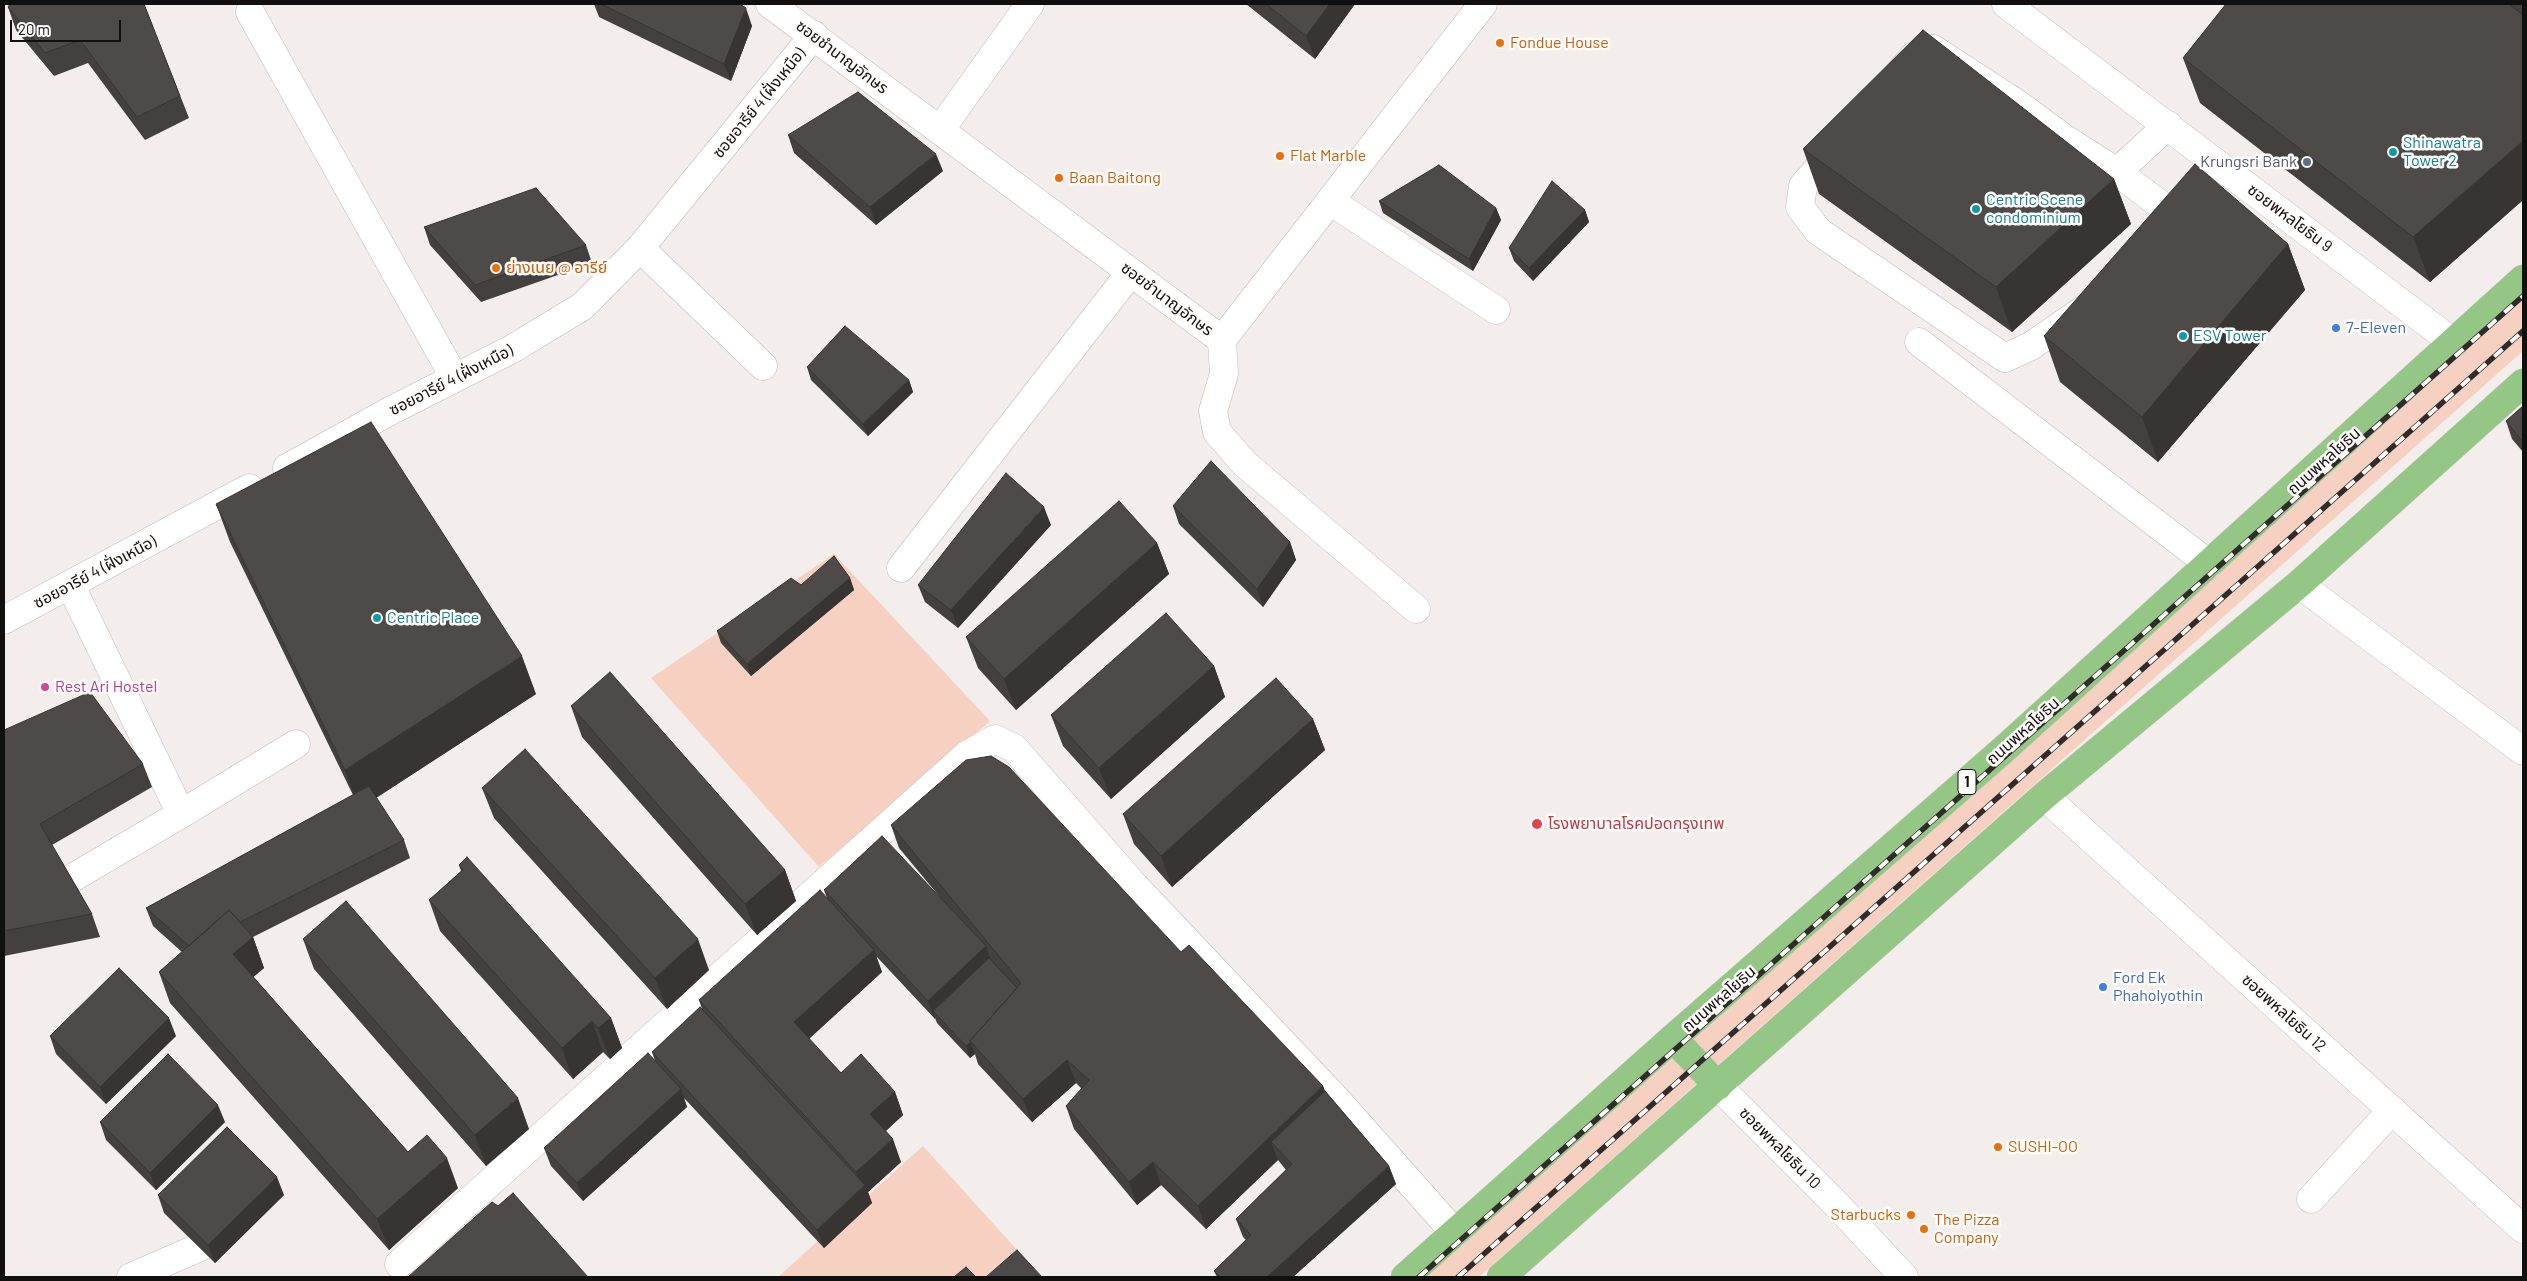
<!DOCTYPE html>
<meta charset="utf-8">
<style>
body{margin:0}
#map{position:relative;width:2527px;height:1281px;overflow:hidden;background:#f3edeb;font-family:Barlow,sans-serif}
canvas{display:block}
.frame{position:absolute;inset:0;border:5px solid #12100f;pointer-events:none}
.scale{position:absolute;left:10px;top:20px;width:111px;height:22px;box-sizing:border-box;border:2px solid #12100f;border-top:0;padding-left:6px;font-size:15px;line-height:18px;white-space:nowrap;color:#12100f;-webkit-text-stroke:4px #fffbfa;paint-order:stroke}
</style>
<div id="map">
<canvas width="2527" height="1281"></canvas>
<div class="frame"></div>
<div class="scale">20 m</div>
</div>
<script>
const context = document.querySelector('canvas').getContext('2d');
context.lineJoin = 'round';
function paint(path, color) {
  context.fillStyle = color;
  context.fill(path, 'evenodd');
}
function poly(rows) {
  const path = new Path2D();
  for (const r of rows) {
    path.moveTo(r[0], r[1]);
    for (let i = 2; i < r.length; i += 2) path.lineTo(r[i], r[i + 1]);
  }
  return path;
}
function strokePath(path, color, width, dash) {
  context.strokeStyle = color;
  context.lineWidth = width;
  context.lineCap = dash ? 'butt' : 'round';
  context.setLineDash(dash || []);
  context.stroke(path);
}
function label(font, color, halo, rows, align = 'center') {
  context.font = font + ' Barlow,"Noto Sans Thai",sans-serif';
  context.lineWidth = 5;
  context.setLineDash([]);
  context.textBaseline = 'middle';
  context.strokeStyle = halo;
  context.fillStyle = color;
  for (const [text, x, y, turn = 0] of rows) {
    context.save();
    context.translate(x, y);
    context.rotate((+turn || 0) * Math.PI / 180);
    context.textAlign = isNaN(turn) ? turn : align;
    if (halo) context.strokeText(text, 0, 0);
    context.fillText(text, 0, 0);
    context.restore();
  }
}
paint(poly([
 [2523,296,2523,351,1479,1277,1424,1277,2081,695],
 [834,554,990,721,819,867,651,678],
 [923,1146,1038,1273,1034,1277,778,1277]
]), '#f6d0c1');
const minor = poly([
 [770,4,1222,340],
 [2006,4,2454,343],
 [250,12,454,377],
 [1933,49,2019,105,2065,139,2117,172,2165,208,2173,232,2151,263,2031,346,2005,358,1818,231,1800,207,1803,186,1914,56,1933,49],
 [940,130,1030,4],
 [2117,172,2168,125],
 [1330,201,1496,310],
 [640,248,763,366],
 [1222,340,1483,4],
 [1222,340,1224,374,1213,411,1217,432,1245,464,1416,609],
 [1919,342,2209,564],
 [287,468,390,411,512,349,583,306,640,248,814,35],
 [901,568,1131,272],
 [2299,584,2523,751],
 [71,586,181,814,74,877],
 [4,620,249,488],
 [2044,796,2523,1229],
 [181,814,296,744],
 [1718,1086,1838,1206,1904,1277],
 [2311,1199,2392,1110],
 [399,1264,967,755,995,739,1014,748,1132,883,1336,1099,1455,1233],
 [131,1277,207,1244]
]);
const major = poly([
 [1673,1038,1718,1086],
 [1405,1277,1673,1038,2002,751,2523,279],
 [1501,1277,2044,796,2299,584,2523,383]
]);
strokePath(minor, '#c0bbb9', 29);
strokePath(major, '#cbcaca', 29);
strokePath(minor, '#fff', 28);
strokePath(major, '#94c685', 28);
const rail = poly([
 [1419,1277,2523,296],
 [1458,1277,2523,331]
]);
strokePath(rail, '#2f2c2b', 5.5);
strokePath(rail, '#fffbfa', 4, [11]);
paint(poly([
 [144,4,189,118,145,140,88,63,54,76,16,30,8,7],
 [594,4,740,4,752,26,731,81,599,17],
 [1246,4,1355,4,1315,59],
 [2226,4,2523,4,2523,200,2430,282,2200,103,2183,58],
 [788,135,943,171,876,225,794,153],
 [1803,149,2114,179,2131,224,2012,332,1819,194],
 [1379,201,1496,208,1501,220,1473,271,1383,213],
 [1585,210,1589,222,1533,281,1514,261,1509,248],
 [424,227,586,245,592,263,481,302,430,245],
 [2288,244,2305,290,2158,462,2060,382,2044,336],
 [807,367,909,380,913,392,868,436,811,380],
 [2523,406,2523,452,2512,439,2506,421],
 [216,504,536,694,376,798,404,840,410,858,253,937,264,968,253,977,408,1152,458,1188,389,1250,170,1003,159,972,182,952,153,926,146,908,353,795,230,542],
 [1173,506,1290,542,1296,560,1263,607,1179,524],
 [1051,525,958,628,925,602,918,585],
 [1157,543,1169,574,1016,710,978,668,966,637],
 [850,578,854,590,751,676,721,643,717,631,801,585],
 [1214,666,1225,697,1111,799,1063,746,1051,715],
 [571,706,785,870,796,901,757,935,582,737],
 [1313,719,1325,750,1172,887,1134,844,1123,814],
 [4,730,143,764,152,787,52,845,92,914,100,937,4,956],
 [482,788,709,970,667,1009,494,818],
 [891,825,1181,952,1323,1086,1325,1091,1389,1166,1396,1184,1293,1277,1217,1277,1214,1271,1246,1240,1243,1237,1236,1219,1286,1170,1278,1160,1206,1229,1161,1185,1137,1205,1074,1129,1066,1106,1082,1089,1076,1083,1032,1122,978,1064,975,1054,970,1058,937,1023,935,1018,935,1019,876,956,882,972,809,1039,841,1073,895,1092,903,1115,886,1131,901,1162,868,1192,872,1203,824,1248,684,1098,687,1107,583,1201,551,1166,544,1148,655,1061,652,1052,702,1009,699,1000,827,898,824,890,939,896,899,848],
 [459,865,611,1018,622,1048,610,1059,603,1052,573,1079,440,931,429,900,461,871],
 [303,939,529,1129,486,1166,314,969],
 [50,1036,176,1036,106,1104,56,1054],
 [100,1122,225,1122,156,1190,106,1140],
 [158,1195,284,1195,215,1263,164,1213]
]), '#43403e');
paint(poly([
 [1330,4,1355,4,1315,59,1306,36],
 [746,8,752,26,731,81,724,64],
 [2523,141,2523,200,2430,282,2413,237],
 [936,154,943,171,876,225,870,207],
 [2114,179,2131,224,2012,332,1996,287],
 [1496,208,1501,220,1473,271,1469,259],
 [1585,210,1589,222,1533,281,1529,268],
 [2288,244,2305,290,2158,462,2142,417],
 [909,380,913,392,868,436,863,424],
 [1044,507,1051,525,958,628,951,610],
 [1290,542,1296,560,1263,607,1257,589],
 [1157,543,1169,574,1016,710,1004,679],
 [850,578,854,590,751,676,747,664],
 [522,656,536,694,359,809,345,770],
 [1214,666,1225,697,1111,799,1099,768],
 [1313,719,1325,750,1172,887,1161,856],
 [785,870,796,901,757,935,745,904],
 [253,937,264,968,244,985,233,954],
 [698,939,709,970,667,1009,655,978],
 [986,946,992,964,933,1011,935,1018,935,1019,928,1001],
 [874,950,882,972,802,1045,794,1022],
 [169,1018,176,1036,106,1104,100,1087],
 [611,1018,622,1048,610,1059,598,1028],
 [592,1021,603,1052,573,1079,562,1048],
 [970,1042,975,1054,970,1058,966,1046],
 [1067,1060,1076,1083,1032,1122,1023,1099],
 [1323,1086,1331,1109,1271,1142,1278,1160,1206,1229,1198,1206],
 [681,1089,687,1107,583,1201,577,1183],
 [895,1092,903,1115,879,1137,870,1114],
 [518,1098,529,1129,486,1166,475,1135],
 [218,1105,225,1122,156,1190,150,1173],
 [893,1139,901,1162,868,1192,872,1203,824,1248,817,1230,862,1188,856,1172],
 [447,1158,458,1188,389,1250,377,1219],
 [1153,1162,1161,1185,1137,1205,1129,1182],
 [1389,1166,1396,1184,1293,1277,1267,1277],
 [277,1177,284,1195,215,1263,208,1245]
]), '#373432');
const building = poly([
 [10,4,144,4,180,96,137,117,80,40,45,53,8,7,10,4],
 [601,4,740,4,746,8,724,64,601,4],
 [1266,4,1330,4,1306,36,1266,4],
 [2226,4,2509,4,2523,15,2523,141,2413,237,2183,58,2226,4],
 [1923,30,2114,179,1996,287,1803,149,1923,30],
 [858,92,936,154,870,207,788,135,858,92],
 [2195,164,2288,244,2142,417,2044,336,2195,164],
 [1439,165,1496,208,1469,259,1379,201,1439,165],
 [1552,181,1585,210,1529,268,1509,248,1552,181],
 [536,188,586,245,475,285,424,227,536,188],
 [845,326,909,380,863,424,807,367,845,326],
 [2523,406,2523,442,2506,421,2523,406],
 [371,422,522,656,345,770,216,504,371,422],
 [1211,461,1290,542,1257,589,1173,506,1211,461],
 [1006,473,1044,507,951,610,918,585,1006,473],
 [1119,501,1157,543,1004,679,966,637,1119,501],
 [834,556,850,578,747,664,717,631,791,578,801,585,834,556],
 [1166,613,1214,666,1099,768,1051,715,1166,613],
 [610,672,785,870,745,904,571,706,610,672],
 [1276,678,1313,719,1161,856,1123,814,1276,678],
 [90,692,143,764,40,824,92,914,4,931,4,730,90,692],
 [525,749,698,939,655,978,482,788,525,749],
 [991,756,1009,767,1181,952,1189,945,1323,1086,1198,1206,1153,1162,1129,1182,1066,1106,1089,1080,1067,1060,1023,1099,970,1041,1021,983,891,825,966,760,991,756],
 [369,786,404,840,240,922,229,910,189,946,146,908,369,786],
 [882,836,986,946,928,1001,824,890,882,836],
 [467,857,611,1018,598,1028,592,1021,562,1048,429,900,463,870,459,865,467,857],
 [820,890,874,950,794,1022,841,1073,861,1054,895,1092,870,1114,893,1139,856,1172,699,1000,820,890],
 [346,901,518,1098,475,1135,303,939,346,901],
 [229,910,253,937,233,954,408,1152,427,1135,447,1158,377,1219,159,972,229,910],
 [989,958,1017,988,970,1041,971,1042,966,1046,933,1011,989,958],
 [119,968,169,1018,100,1087,50,1036,119,968],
 [700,1007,865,1185,817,1230,652,1052,700,1007],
 [648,1053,681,1089,577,1183,544,1148,648,1053],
 [168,1054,218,1105,150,1173,100,1122,168,1054],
 [1325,1091,1389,1166,1267,1277,1220,1277,1214,1271,1251,1235,1236,1219,1292,1164,1271,1142,1325,1091],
 [227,1127,277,1177,208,1245,158,1195,227,1127],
 [513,1193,588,1277,408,1277,492,1202,498,1206,513,1193],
 [1017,1250,1042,1277,986,1277,1017,1250],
 [966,1267,976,1277,954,1277,966,1267]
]);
paint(building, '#4e4a48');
strokePath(building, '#373432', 1);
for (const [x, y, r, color] of [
 [1500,43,5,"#e8710a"],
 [2393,152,5,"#0f9aa8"],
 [1280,156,5,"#e8710a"],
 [2307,162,5,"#5c6f8a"],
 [1059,178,5,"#e8710a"],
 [1976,209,5,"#0f9aa8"],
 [496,268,5,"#e8710a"],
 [2336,328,5,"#3f7fe0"],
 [2183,336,5,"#0f9aa8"],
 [377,618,5,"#0f9aa8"],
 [45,687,5,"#d1479c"],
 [1537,824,6,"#e0444e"],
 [2103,987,5,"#3f7fe0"],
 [1998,1147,5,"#e8710a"],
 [1911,1215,5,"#e8710a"],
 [1924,1229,5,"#e8710a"]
]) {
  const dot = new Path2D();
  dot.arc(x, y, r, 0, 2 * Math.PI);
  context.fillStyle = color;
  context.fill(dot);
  strokePath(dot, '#fffbfa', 2);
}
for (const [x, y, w] of [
 [1967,782,18]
]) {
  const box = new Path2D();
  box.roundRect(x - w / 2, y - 12.5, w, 25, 4);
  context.fillStyle = '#fffbfa';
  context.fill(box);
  strokePath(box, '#12100f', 1);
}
label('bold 15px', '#12100f', null, [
 ["1",1967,782]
]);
label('16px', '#c56008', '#fffbfa', [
 ["Fondue House",1510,43],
 ["Flat Marble",1290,156],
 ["Baan Baitong",1069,178],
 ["ย่างเนย @ อารีย์",506,268],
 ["SUSHI-OO",2008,1147],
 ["Starbucks",1901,1215,"right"],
 ["The Pizza",1934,1220],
 ["Company",1934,1238]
], 'left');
label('16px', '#12100f', '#fffbfa', [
 ["ซอยชำนาญอักษร",842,57,37],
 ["ซอยอารีย์ 4 (ฝั่งเหนือ)",759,103,-51],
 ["ซอยพหลโยธิน 9",2290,218,37],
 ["ซอยชำนาญอักษร",1167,299,37],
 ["ซอยอารีย์ 4 (ฝั่งเหนือ)",451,380,-27],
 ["ถนนพหลโยธิน",2324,461,-42],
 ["ซอยอารีย์ 4 (ฝั่งเหนือ)",95,572,-28],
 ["ถนนพหลโยธิน",2023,731,-42],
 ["ถนนพหลโยธิน",1719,999,-41],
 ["ซอยพหลโยธิน 12",2284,1013,42],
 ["ซอยพหลโยธิน 10",1780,1148,45]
]);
label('16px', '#0d838f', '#fffbfa', [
 ["Shinawatra",2403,143],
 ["Tower 2",2403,161],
 ["Centric Scene",1986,200],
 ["condominium",1986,218],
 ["ESV Tower",2193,336],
 ["Centric Place",387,618]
], 'left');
label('16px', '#4e5e75', '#fffbfa', [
 ["Krungsri Bank",2297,162]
], 'right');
label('16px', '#366cbe', '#fffbfa', [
 ["7-Eleven",2346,328],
 ["Ford Ek",2113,978],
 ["Phaholyothin",2113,996]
], 'left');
label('16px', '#b23c85', '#fffbfa', [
 ["Rest Ari Hostel",55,687]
], 'left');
label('16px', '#be3a42', '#fffbfa', [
 ["โรงพยาบาลโรคปอดกรุงเทพ",1548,824]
], 'left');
</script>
